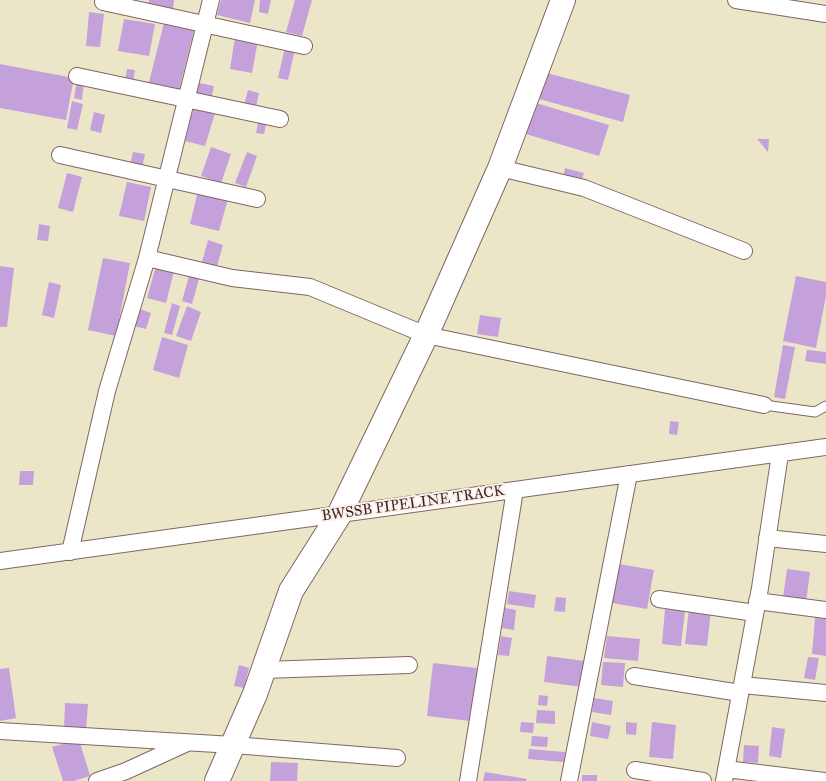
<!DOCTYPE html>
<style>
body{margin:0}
canvas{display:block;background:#ece6c9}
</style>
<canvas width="826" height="781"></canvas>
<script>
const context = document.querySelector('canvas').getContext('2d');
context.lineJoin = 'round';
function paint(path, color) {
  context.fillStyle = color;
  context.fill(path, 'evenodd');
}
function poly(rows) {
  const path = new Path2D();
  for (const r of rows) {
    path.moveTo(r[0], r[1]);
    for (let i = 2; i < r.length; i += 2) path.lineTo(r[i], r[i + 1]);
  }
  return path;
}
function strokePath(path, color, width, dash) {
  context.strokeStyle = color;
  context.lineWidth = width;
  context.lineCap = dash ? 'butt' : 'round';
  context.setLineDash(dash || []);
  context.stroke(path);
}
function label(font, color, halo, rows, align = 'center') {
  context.font = font + ' "IM FELL Great Primer",serif';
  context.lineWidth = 4;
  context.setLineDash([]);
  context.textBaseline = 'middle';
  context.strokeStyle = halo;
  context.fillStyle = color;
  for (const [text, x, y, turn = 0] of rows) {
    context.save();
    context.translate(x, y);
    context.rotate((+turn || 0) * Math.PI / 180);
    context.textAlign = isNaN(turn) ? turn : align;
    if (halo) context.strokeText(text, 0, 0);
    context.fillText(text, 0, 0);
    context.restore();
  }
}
paint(poly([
 [149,0,174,0,173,11,148,7],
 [221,0,255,0,250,23,217,15],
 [260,0,271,0,268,14,259,12],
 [295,0,312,0,302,36,286,32],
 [89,12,104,14,100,47,86,46],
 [124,19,155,24,149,56,118,51],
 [165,19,195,26,178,94,148,86],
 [235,37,258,40,252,73,230,69],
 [285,47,295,49,288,80,278,78],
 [0,64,74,78,66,120,0,108],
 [127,69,135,70,133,83,125,81],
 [547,73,630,95,623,122,539,99],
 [77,80,84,81,82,100,74,98],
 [199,83,214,86,211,100,196,97],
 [248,90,259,93,256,107,244,105],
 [72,101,83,104,77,130,67,128],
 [536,103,609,125,599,156,526,134],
 [194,107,215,113,205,146,185,141],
 [94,112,105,115,101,133,90,130],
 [259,118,267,119,264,134,256,133],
 [757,139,769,139,768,152],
 [211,147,231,154,221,183,201,176],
 [133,152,145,154,141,172,129,170],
 [247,152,257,156,246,187,235,183],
 [565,168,584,173,581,182,563,177],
 [67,173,82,177,73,212,58,208],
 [127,182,151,187,144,221,119,216],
 [198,191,228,199,219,231,190,224],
 [39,224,50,226,48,241,37,240],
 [208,240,223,245,217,266,202,262],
 [103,258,130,263,116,336,88,330],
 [0,266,14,268,7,327,0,327],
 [156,266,174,271,166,303,147,298],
 [189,276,199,279,192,304,182,301],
 [796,276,826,282,826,296,816,348,783,341],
 [49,282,61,285,54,318,42,315],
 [172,303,180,306,172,335,164,333],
 [187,306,201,312,191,341,176,336],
 [140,309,151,313,146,329,134,326],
 [480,315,501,318,498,337,477,334],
 [162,337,188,345,179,378,153,370],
 [783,345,795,347,785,399,774,397],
 [807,350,826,352,826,364,805,361],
 [670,421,679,422,677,435,669,434],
 [20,471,34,471,33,485,19,485],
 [619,564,654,570,647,609,612,603],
 [787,569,810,572,806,602,783,598],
 [509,591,536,595,534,608,507,604],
 [556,597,566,598,565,612,554,611],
 [505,608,516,610,514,630,502,628],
 [689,608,711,610,707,646,685,644],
 [665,609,685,611,681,646,662,644],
 [815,618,826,619,826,656,812,654],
 [501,636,512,638,509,656,498,655],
 [607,636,640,639,638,661,604,658],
 [547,656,585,661,582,687,544,682],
 [808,657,819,658,815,680,804,678],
 [603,662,625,663,623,687,601,685],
 [433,663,477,668,470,721,427,716],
 [239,665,249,668,244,688,234,686],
 [9,668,16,718,0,721,0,669],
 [539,695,548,696,547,706,538,705],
 [594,698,613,701,611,715,592,712],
 [65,703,88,704,86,730,64,729],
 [537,710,555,711,555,724,536,723],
 [521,722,534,723,533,733,520,732],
 [592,722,611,726,608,739,590,736],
 [626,722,637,723,636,735,626,734],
 [652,722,676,725,673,759,649,757],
 [772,727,785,729,781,758,769,756],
 [532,736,548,737,547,747,531,746],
 [79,739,90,776,74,781,63,781,52,747],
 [744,745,759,746,758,763,743,762],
 [529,749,565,752,564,762,528,759],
 [271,762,298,763,297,781,270,781],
 [485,772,527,779,526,781,483,781],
 [582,775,597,775,597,781,582,781]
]), '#c4a1db');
const lane = poly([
 [764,405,815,412,826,406]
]);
const street = poly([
 [736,0,826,14],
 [103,2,304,46],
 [77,76,280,119],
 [60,155,257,199],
 [500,168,584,188,744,251],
 [147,258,232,278,310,287,426,335,764,405],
 [767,538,826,544],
 [70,552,107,391,147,258,211,0],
 [0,561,826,447],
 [659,599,755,613],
 [757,601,826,610],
 [264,670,409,665],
 [634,676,740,693],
 [742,685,826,693],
 [0,731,233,745,397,758],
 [726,769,824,781],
 [635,770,703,781],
 [97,781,126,771,187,743],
 [468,781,515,490],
 [569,781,629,474],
 [724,781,760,588,780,454]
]);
const secondary = poly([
 [217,781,255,694,291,591,339,515,426,335,500,168,563,0]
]);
strokePath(lane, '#836562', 11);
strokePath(street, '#836562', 18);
strokePath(secondary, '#836562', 26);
strokePath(lane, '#fff', 9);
strokePath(street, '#fff', 16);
strokePath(secondary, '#fff', 24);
label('15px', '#4a1f2b', '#f7f3e8', [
 ["BWSSB PIPELINE TRACK",413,504,-8]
]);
</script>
